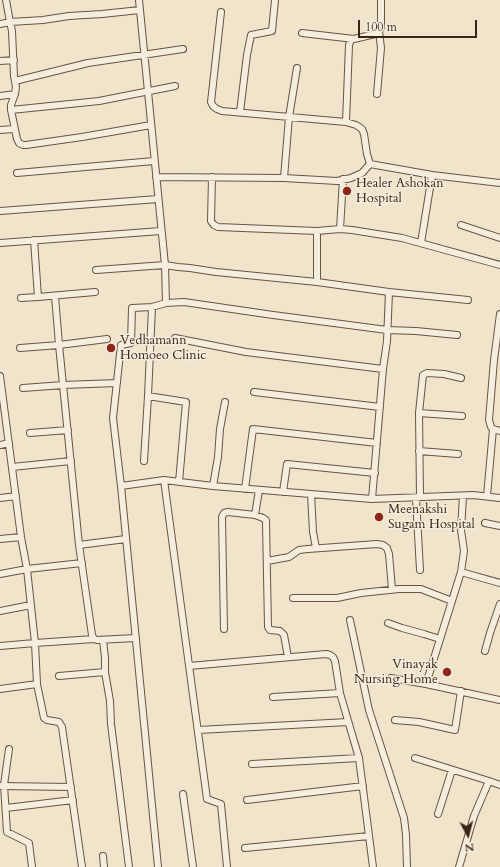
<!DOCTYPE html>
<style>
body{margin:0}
#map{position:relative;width:500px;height:867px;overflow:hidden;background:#f0e4cb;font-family:Cardo,serif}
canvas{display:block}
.north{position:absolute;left:448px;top:815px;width:40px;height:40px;-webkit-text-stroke:3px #f5eddd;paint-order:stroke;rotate:173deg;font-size:11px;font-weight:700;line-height:16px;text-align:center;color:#3a2415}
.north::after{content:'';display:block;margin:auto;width:14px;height:18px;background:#3a2415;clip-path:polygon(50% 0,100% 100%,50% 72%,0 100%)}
.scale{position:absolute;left:358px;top:20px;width:119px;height:18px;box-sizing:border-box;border:2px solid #3a2415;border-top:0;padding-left:5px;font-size:12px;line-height:14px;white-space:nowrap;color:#3a2415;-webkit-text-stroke:3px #f5eddd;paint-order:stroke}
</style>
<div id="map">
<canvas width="500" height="867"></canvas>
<div class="north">N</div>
<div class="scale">100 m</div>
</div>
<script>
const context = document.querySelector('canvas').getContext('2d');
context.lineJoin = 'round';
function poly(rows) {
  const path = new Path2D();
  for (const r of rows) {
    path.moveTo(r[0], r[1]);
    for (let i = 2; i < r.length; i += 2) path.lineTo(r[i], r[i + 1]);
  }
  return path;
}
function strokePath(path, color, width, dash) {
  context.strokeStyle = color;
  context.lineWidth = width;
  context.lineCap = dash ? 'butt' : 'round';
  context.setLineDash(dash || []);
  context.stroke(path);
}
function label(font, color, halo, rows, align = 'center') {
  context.font = font + ' Cardo,serif';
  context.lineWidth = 3;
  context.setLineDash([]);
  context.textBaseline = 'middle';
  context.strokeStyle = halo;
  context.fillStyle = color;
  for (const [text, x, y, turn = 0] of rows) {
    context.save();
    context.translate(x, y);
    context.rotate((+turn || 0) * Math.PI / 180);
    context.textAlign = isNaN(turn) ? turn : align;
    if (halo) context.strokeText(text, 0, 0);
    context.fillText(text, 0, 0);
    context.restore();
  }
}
const minor = poly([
 [6,0,10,22,12,31,14,76,16,87,15,94,11,105,11,110,17,139,19,143,23,145,26,145,82,137,151,125],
 [139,0,140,10],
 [221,12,211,102,213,106,217,109,222,111,346,122,356,125,362,129,364,134,367,154,370,164],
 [0,24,10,22,43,20,69,16,102,14,140,10,165,265,166,303],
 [302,33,354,39],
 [0,61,14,60],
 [15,81,88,63,183,49],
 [377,94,381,48,379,31],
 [0,96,15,94],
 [11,110,99,101,175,86],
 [240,112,247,55,251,35,272,31,275,0],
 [346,122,349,45,351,40,354,39,375,34,379,31,381,27,381,0],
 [0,130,14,129],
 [17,173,154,161],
 [156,177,284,178,337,181,351,178,362,173,370,164,432,175,500,183],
 [212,177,211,221,214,225,218,227,317,231,340,229,352,230,402,238,500,265],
 [284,178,289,117,297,68],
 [0,211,158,199],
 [461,225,500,238],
 [340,229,343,179],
 [317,231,317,282],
 [34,240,38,297,95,292],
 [0,243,161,231],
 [421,243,432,175],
 [96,270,165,265,178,267,190,268,216,272,317,282,389,292,468,300],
 [21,298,38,297],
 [152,307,148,396,186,402,179,482],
 [500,314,494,360,489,420,491,427,493,429,500,431],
 [175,338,246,352,383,369],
 [107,339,59,345,79,545,92,635,94,639,97,640,136,638],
 [20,348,59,345,55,296],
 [0,376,21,537,27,569,35,643,37,684,44,718,47,720,59,722,62,727,82,867],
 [23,388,63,385,117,383],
 [254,392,380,407],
 [419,413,462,416],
 [30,433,68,430],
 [0,445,9,443],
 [419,451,458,454],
 [144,461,148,396],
 [12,467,71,461],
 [164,480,207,799,221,804,227,867],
 [121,486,164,480,213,486,372,499,473,495,500,498],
 [213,486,218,457,220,429,225,402],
 [245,489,253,429,377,443],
 [259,490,255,515,263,518,266,520,266,523,268,627,270,630,280,631,284,635,288,657],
 [283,492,287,464,375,473],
 [311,494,313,532,316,548],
 [487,496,493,429],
 [420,497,419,413,423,375,427,373,444,374,461,378],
 [0,498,16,496],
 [416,498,420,570],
 [372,499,383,369,387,341,389,292],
 [485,523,500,526],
 [0,539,21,537],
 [79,545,126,539],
 [267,561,289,557,299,550,308,549,377,544,383,545,387,548,389,554,392,589],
 [461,572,464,551,461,530,463,496],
 [0,574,27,569,82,563],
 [293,598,337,598,361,593,399,589,421,589,452,601],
 [0,611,31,605],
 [350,620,369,710,404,818,406,835,407,867],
 [388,623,402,628,424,634,440,639],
 [224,629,222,517,224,513,228,512,255,515],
 [103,640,105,658,105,672,110,701,111,724,129,867],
 [0,646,35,643,94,639],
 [485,651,490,633,500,604],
 [189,666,326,654,330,655,333,657,335,661,340,693,344,707,359,758,373,867],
 [59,676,105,672],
 [391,678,426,684,500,700],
 [426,684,461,572,500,583],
 [0,689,37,684],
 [273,697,340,693],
 [395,720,419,722,455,730,461,691],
 [198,730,348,722],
 [9,749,4,785,7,832,29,843,32,867],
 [415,758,489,781],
 [252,764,359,758],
 [0,786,71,787],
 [183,794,193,867],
 [247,800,363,786],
 [6,808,73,800],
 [438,814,452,770],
 [245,848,369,836],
 [103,856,104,867],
 [158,867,121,486,113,418,121,345,131,343,132,308,152,307,166,303,184,302,273,315,387,330,416,331,457,335],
 [459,867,474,816,489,781,500,785]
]);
strokePath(minor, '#685442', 8);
strokePath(minor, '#f5eddd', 6);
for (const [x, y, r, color] of [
 [347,191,5,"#8f2418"],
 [111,348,5,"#8f2418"],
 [379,517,5,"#8f2418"],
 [447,672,5,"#8f2418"]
]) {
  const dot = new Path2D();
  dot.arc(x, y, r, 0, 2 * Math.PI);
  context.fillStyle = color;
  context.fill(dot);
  strokePath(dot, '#f5eddd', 1.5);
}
label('13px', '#3a2415', '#f5eddd', [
 ["Healer Ashokan",356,184],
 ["Hospital",356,199],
 ["Vedhamann",120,341],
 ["Homoeo Clinic",120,356],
 ["Meenakshi",388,510],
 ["Sugam Hospital",388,525],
 ["Vinayak",438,665,"right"],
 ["Nursing Home",438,680,"right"]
], 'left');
</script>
